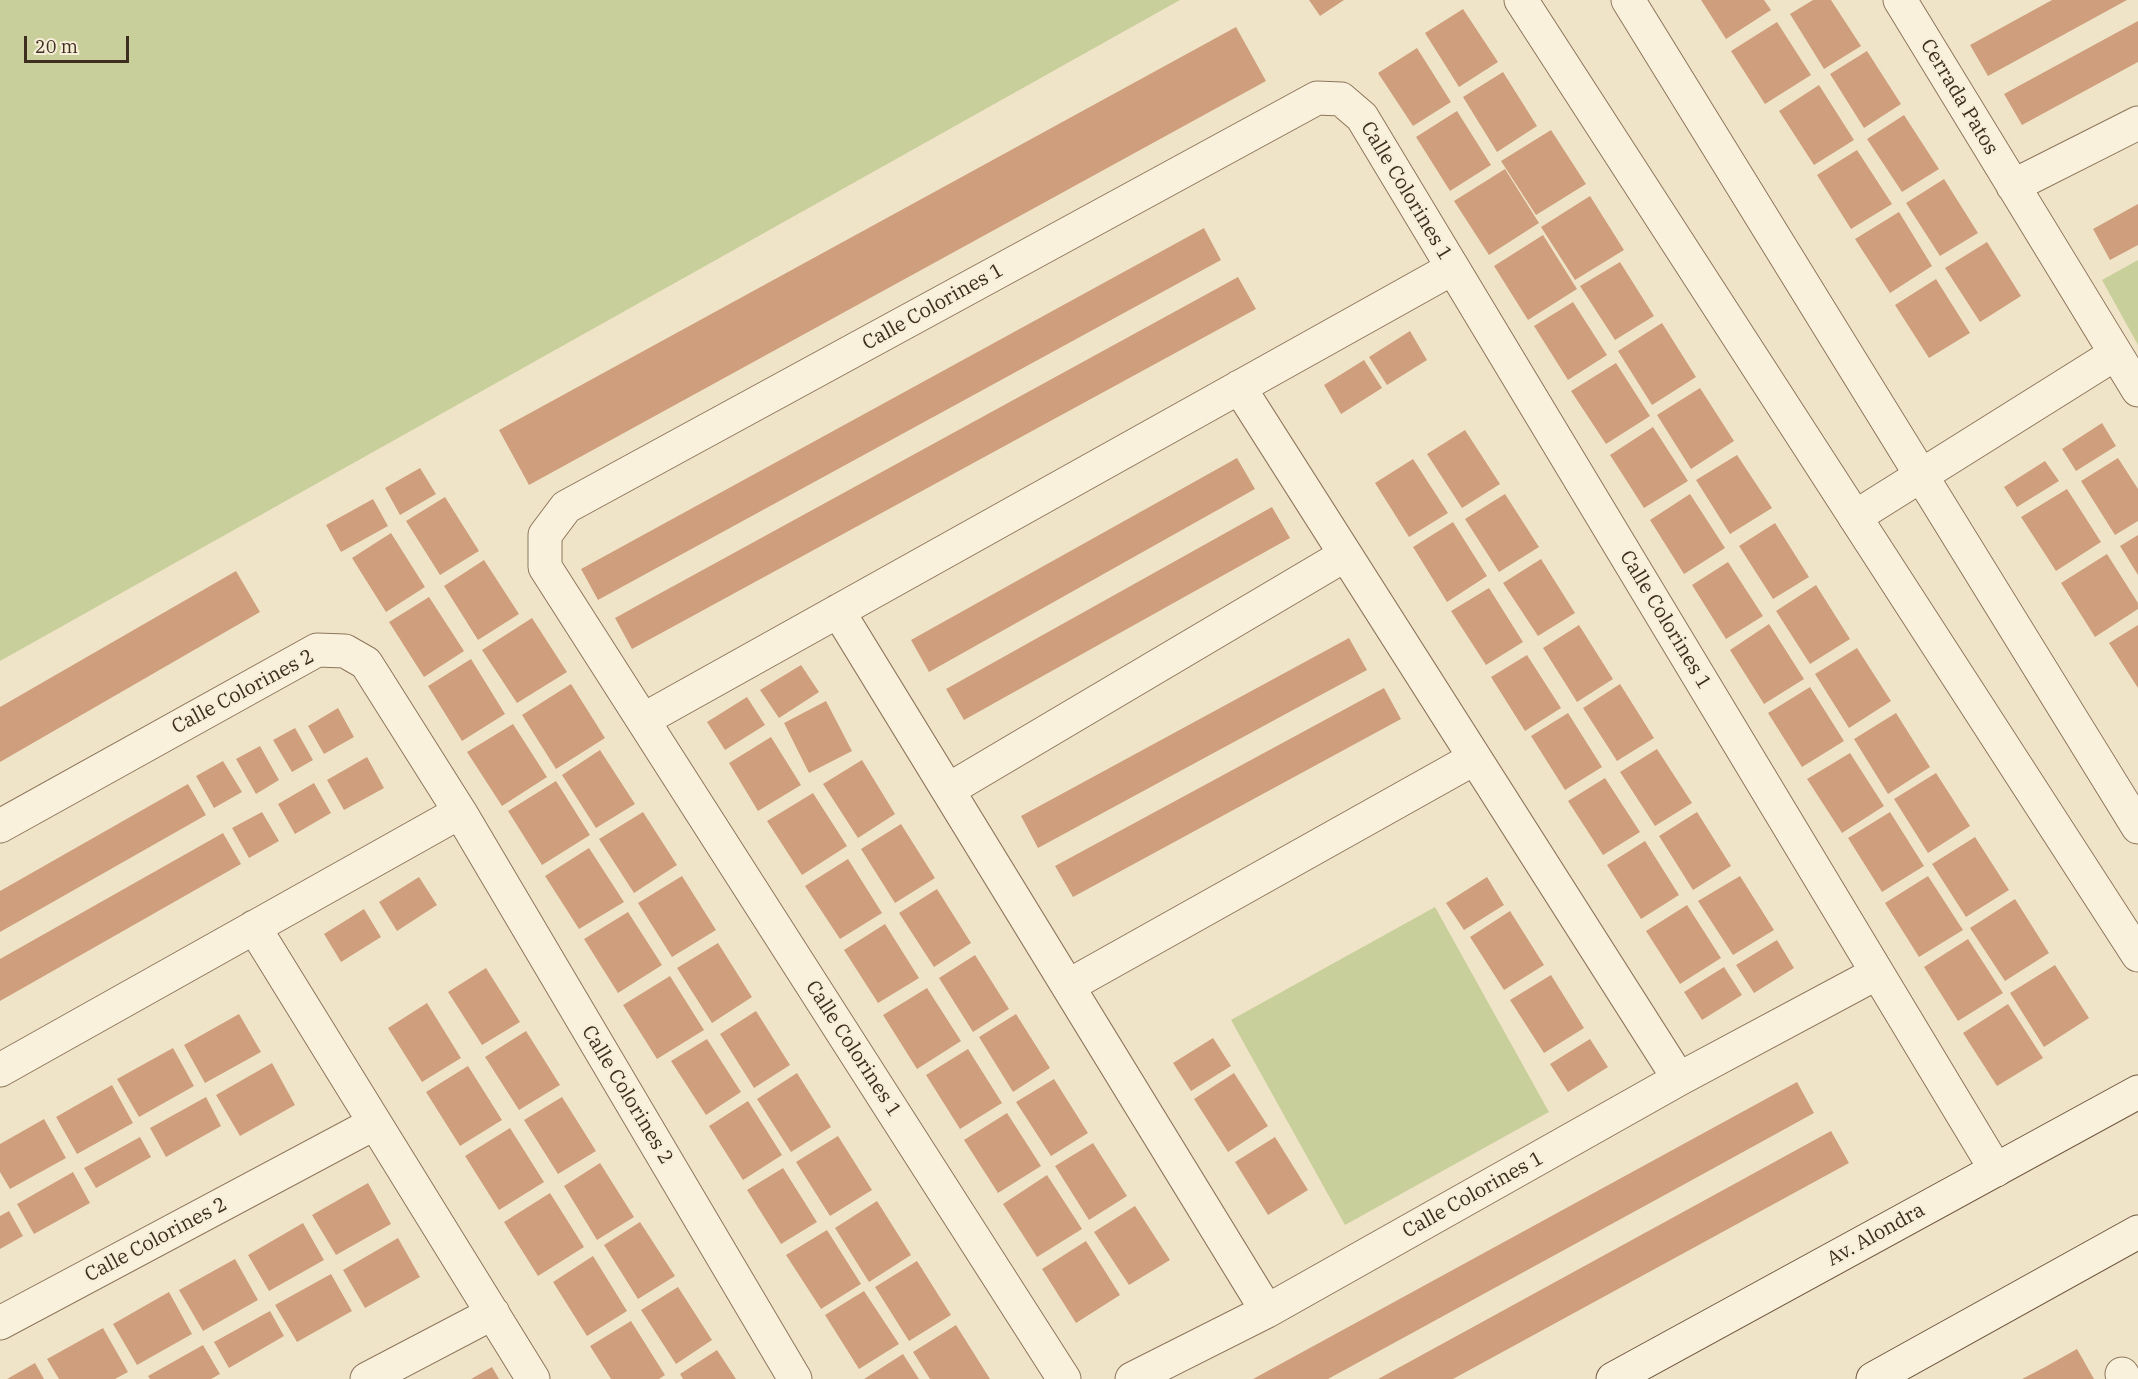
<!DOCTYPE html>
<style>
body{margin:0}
#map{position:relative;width:2138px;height:1379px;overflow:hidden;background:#f0e4c8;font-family:"IBM Plex Serif",serif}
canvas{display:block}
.scale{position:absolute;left:24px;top:36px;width:105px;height:27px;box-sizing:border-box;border:3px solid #3d2e20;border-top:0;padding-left:8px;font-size:18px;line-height:21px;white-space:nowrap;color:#3d2e20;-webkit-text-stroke:4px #f7eed8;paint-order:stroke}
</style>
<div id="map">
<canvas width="2138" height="1379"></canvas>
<div class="scale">20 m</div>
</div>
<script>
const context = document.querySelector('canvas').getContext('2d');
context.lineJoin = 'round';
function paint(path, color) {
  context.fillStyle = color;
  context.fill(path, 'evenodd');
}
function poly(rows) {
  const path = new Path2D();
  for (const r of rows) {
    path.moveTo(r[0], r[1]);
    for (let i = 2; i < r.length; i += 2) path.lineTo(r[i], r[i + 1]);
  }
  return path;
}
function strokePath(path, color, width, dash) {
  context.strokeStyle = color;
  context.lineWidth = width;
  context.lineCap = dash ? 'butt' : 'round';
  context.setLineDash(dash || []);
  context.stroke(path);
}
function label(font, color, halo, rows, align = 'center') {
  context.font = font + ' "IBM Plex Serif",serif';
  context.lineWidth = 4.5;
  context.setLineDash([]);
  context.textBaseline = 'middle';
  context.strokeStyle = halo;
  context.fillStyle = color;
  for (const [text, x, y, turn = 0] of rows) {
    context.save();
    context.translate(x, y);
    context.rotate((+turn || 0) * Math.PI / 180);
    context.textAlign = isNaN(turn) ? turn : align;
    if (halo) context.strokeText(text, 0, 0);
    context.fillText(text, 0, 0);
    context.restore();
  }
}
paint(poly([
 [0,0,1180,0,0,661],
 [2138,260,2138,345,2102,280],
 [1435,907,1549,1112,1345,1225,1231,1020]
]), '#c9cf9b');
paint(poly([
 [1309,0,1344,0,1320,16],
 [1701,0,1764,0,1771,10,1726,39],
 [1813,0,1831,0,1861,46,1824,69,1790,14],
 [2052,0,2127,0,1988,76,1970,45],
 [1463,9,1498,62,1459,87,1425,33],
 [2138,21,2138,62,2022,125,2004,94],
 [1777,22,1811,75,1765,104,1731,51],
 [1236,27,1266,81,529,485,499,430],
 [1417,48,1451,102,1413,126,1378,73],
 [1867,51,1901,104,1864,128,1830,74],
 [1503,72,1537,126,1497,152,1463,97],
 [1819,85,1854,140,1814,165,1779,111],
 [1457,111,1491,165,1450,191,1416,137],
 [1904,115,1939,169,1902,192,1867,139],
 [1551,130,1586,184,1536,215,1501,161],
 [1857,150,1892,204,1851,229,1817,175],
 [1505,169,1539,223,1489,255,1454,201],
 [1944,179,1978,233,1940,256,1906,203],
 [1590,196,1624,250,1575,280,1541,227],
 [2138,204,2138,245,2110,260,2093,229],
 [1899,212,1932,266,1890,293,1855,239],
 [1204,228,1221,260,598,600,581,569],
 [1543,235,1577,289,1528,320,1494,266],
 [1987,242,2021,296,1980,322,1945,268],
 [1620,262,1654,316,1615,340,1580,286],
 [1238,277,1256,309,632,649,615,618],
 [1936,279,1970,333,1929,358,1895,305],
 [1573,302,1607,355,1568,380,1534,326],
 [1662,323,1696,377,1652,405,1618,351],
 [1410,331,1427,360,1387,385,1369,357],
 [1364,360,1382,388,1341,414,1324,385],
 [1616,363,1650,416,1606,444,1571,391],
 [1700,388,1734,441,1691,469,1657,415],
 [2102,423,2116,446,2076,471,2062,449],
 [1653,427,1688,481,1644,508,1610,455],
 [1465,430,1500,484,1462,508,1427,454],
 [1737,455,1772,508,1730,534,1696,480],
 [1237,458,1255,489,929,672,911,640],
 [2118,458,2138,489,2138,521,2115,535,2081,481],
 [1413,459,1448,513,1409,537,1375,483],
 [2045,461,2059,481,2017,507,2004,487],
 [420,468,436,494,400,515,385,488],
 [2067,489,2101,542,2056,571,2021,517],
 [1505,494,1539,547,1499,572,1465,519],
 [1690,494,1725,548,1684,574,1650,520],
 [445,497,479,551,440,575,406,521],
 [373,499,388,526,341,552,326,525],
 [1272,507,1290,538,964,720,946,689],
 [1453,522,1487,576,1447,602,1413,547],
 [1775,523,1809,577,1773,599,1739,546],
 [391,533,425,587,386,612,352,558],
 [2138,535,2138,575,2120,546],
 [2107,554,2138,603,2138,609,2095,637,2061,583],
 [1541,559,1575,613,1538,636,1503,583],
 [484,560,519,614,478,640,444,586],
 [1728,562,1763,616,1726,639,1692,585],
 [236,571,260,612,0,762,0,707],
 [1816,585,1850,639,1810,664,1776,611],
 [1489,588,1523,642,1486,665,1451,611],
 [429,597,464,651,424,677,389,622],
 [532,618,567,672,517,703,482,650],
 [1769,624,1804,679,1764,704,1730,650],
 [1579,625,1613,679,1577,702,1543,648],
 [2138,625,2138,688,2109,643],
 [1349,638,1367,670,1038,848,1021,816],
 [1857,648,1891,701,1849,728,1815,674],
 [1527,655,1561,708,1525,731,1491,677],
 [471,659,505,714,462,741,428,686],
 [801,665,819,692,779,718,760,690],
 [571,684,605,738,556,769,522,715],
 [1620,684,1654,738,1617,761,1583,708],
 [1810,687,1844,741,1802,767,1768,713],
 [1384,688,1401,719,1073,897,1055,866],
 [747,697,765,725,725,750,707,722],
 [826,701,852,751,809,773,784,723],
 [338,708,354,737,324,754,308,726],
 [1568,713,1602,767,1565,790,1531,736],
 [1896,713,1930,767,1888,794,1854,739],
 [513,724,547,777,502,806,467,752],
 [295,728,313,760,292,772,273,740],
 [771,737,801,785,758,811,729,763],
 [260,746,279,780,256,794,236,759],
 [1657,749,1692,803,1655,826,1620,772],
 [600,750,635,804,596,828,562,775],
 [1850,753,1884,806,1842,833,1807,779],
 [367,757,384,788,344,810,327,780],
 [862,760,895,814,858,838,823,784],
 [223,761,242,792,214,808,196,776],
 [1936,773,1970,826,1928,853,1894,799],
 [1605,778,1640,832,1603,855,1568,801],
 [556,781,590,835,542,865,508,811],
 [314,783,331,813,295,834,278,804],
 [188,784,206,815,0,932,0,891],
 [813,793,847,846,802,875,767,821],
 [262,812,279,841,249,858,232,828],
 [643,812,677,865,634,893,599,839],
 [1697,812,1731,866,1693,890,1659,836],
 [1890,812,1924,866,1882,892,1848,838],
 [901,824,935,878,895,903,861,849],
 [223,833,241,864,0,1001,0,959],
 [1975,837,2009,890,1966,917,1932,864],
 [1645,841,1679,895,1641,919,1607,865],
 [589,848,624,902,579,929,545,876],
 [848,859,882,913,840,939,805,886],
 [682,876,716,930,672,957,638,903],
 [1740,876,1774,930,1733,955,1698,901],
 [1928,876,1963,930,1919,957,1885,903],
 [419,877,437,905,397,931,379,902],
 [1487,877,1504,905,1464,930,1446,903],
 [937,889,971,943,934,967,899,913],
 [2015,899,2049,953,2005,981,1970,928],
 [1687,905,1721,958,1680,984,1646,931],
 [364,909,381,937,341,962,324,934],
 [1510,911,1544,965,1504,990,1470,937],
 [628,912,662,965,618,993,584,939],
 [885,924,919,978,878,1003,844,950],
 [1968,939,2003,993,1958,1021,1924,967],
 [1777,940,1794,968,1754,993,1736,965],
 [718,943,752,997,712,1023,677,968],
 [975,955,1009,1009,973,1032,939,978],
 [2055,965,2089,1018,2044,1047,2010,993],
 [1724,967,1742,995,1702,1020,1684,992],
 [486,968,520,1022,482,1045,448,992],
 [1551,975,1584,1028,1544,1053,1510,1000],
 [670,976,704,1030,657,1059,623,1005],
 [927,988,961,1041,917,1069,883,1015],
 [427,1003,461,1058,422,1082,388,1028],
 [2008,1004,2043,1058,1997,1086,1963,1033],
 [756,1011,790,1065,754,1088,720,1034],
 [239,1014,261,1052,205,1083,184,1045],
 [1016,1014,1050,1068,1013,1092,979,1037],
 [526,1031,560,1085,519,1110,485,1057],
 [1213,1038,1231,1066,1191,1091,1173,1063],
 [707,1039,741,1092,706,1115,671,1061],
 [1590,1039,1608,1067,1568,1092,1550,1064],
 [173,1048,194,1086,139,1117,117,1079],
 [968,1049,1002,1103,960,1129,926,1075],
 [272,1063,295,1105,240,1136,216,1095],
 [468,1066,502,1120,460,1146,426,1092],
 [797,1073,831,1127,791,1152,757,1099],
 [1234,1073,1268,1126,1228,1152,1194,1099],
 [1054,1079,1088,1133,1051,1156,1016,1102],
 [1797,1082,1814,1113,1683,1185,1328,1379,1253,1379],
 [112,1085,133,1123,77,1154,56,1117],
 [206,1097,221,1126,166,1157,150,1128],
 [562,1097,596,1151,558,1174,524,1120],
 [748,1101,782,1155,743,1180,709,1126],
 [1007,1113,1041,1166,998,1193,964,1140],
 [44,1119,66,1158,10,1189,0,1172,0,1144],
 [510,1128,544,1182,499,1210,465,1156],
 [1831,1131,1849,1163,1453,1379,1378,1379],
 [838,1136,872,1190,830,1216,796,1162],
 [140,1137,151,1157,96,1188,84,1168],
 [1275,1137,1308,1190,1268,1215,1235,1162],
 [1093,1143,1127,1196,1089,1220,1055,1166],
 [600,1163,634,1217,597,1240,564,1186],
 [783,1168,817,1222,781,1244,747,1190],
 [73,1172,90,1203,34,1234,17,1204],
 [1047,1175,1082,1229,1037,1257,1003,1204],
 [368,1183,391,1224,336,1255,312,1215],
 [550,1193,584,1247,538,1276,504,1222],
 [877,1201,911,1255,869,1282,835,1228],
 [1135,1206,1170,1260,1129,1285,1094,1232],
 [9,1211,23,1236,0,1249,0,1216],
 [640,1222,675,1276,638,1299,604,1245],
 [303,1223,324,1260,269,1291,248,1255],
 [827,1230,861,1284,821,1309,786,1255],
 [398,1238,420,1277,365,1308,343,1270],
 [1086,1241,1120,1295,1076,1323,1042,1269],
 [593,1256,627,1311,587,1336,553,1282],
 [235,1259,258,1300,203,1331,179,1290],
 [917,1261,951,1315,909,1341,875,1287],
 [331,1274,352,1311,297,1342,275,1305],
 [678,1287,712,1340,676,1364,641,1310],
 [864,1291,899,1344,859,1369,825,1315],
 [169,1292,192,1334,137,1365,113,1324],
 [270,1311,284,1336,229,1368,214,1342],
 [631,1321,665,1375,659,1379,611,1379,590,1346],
 [956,1325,990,1379,930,1379,913,1352],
 [103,1328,128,1372,115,1379,59,1379,47,1359],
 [203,1345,220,1374,211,1379,150,1379,148,1376],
 [2077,1349,2094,1379,2022,1379,2045,1367],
 [717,1350,736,1379,683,1379,680,1374],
 [903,1354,919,1379,864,1379],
 [35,1363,44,1379,7,1379],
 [492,1367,499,1379,471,1379]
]), '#cf9f7d');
const minor = poly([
 [1900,0,2138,390],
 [2013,186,2138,123],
 [1239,387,1679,1079],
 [1855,517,2115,354],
 [838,611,1267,1311],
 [643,720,1453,268],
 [948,790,1345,555],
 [0,826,317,650,345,651,366,663,460,812,795,1379],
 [254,927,533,1379],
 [1068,986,1475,758],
 [0,1070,460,812],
 [0,1323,375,1123],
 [2122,1374,2125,1379],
 [367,1379,493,1313],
 [1064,1379,545,567,545,535,566,507,1317,98,1341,99,1362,117,1996,1170],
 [1132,1379,1267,1311,1679,1079,1877,973]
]);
const tertiary = poly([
 [1521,0,2138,955],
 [1628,0,2138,827]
]);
const secondary = poly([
 [1613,1379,2138,1092],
 [1873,1379,2138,1232]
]);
strokePath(minor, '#8d765c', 35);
strokePath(tertiary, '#8d765c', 35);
strokePath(secondary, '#6f573f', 35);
strokePath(minor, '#faf1dc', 33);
strokePath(tertiary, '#faf1dc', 33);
strokePath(secondary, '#faf1dc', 33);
label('20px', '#3d2e20', '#f7eed8', [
 ["Cerrada Patos",1959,97,59],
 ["Calle Colorines 1",1406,191,59],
 ["Calle Colorines 1",933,307,-29],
 ["Calle Colorines 1",1665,620,59],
 ["Calle Colorines 2",243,692,-28],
 ["Calle Colorines 1",853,1049,57],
 ["Calle Colorines 2",627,1095,59],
 ["Calle Colorines 1",1473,1195,-29],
 ["Av. Alondra",1876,1235,-29],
 ["Calle Colorines 2",156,1240,-28]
]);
</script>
